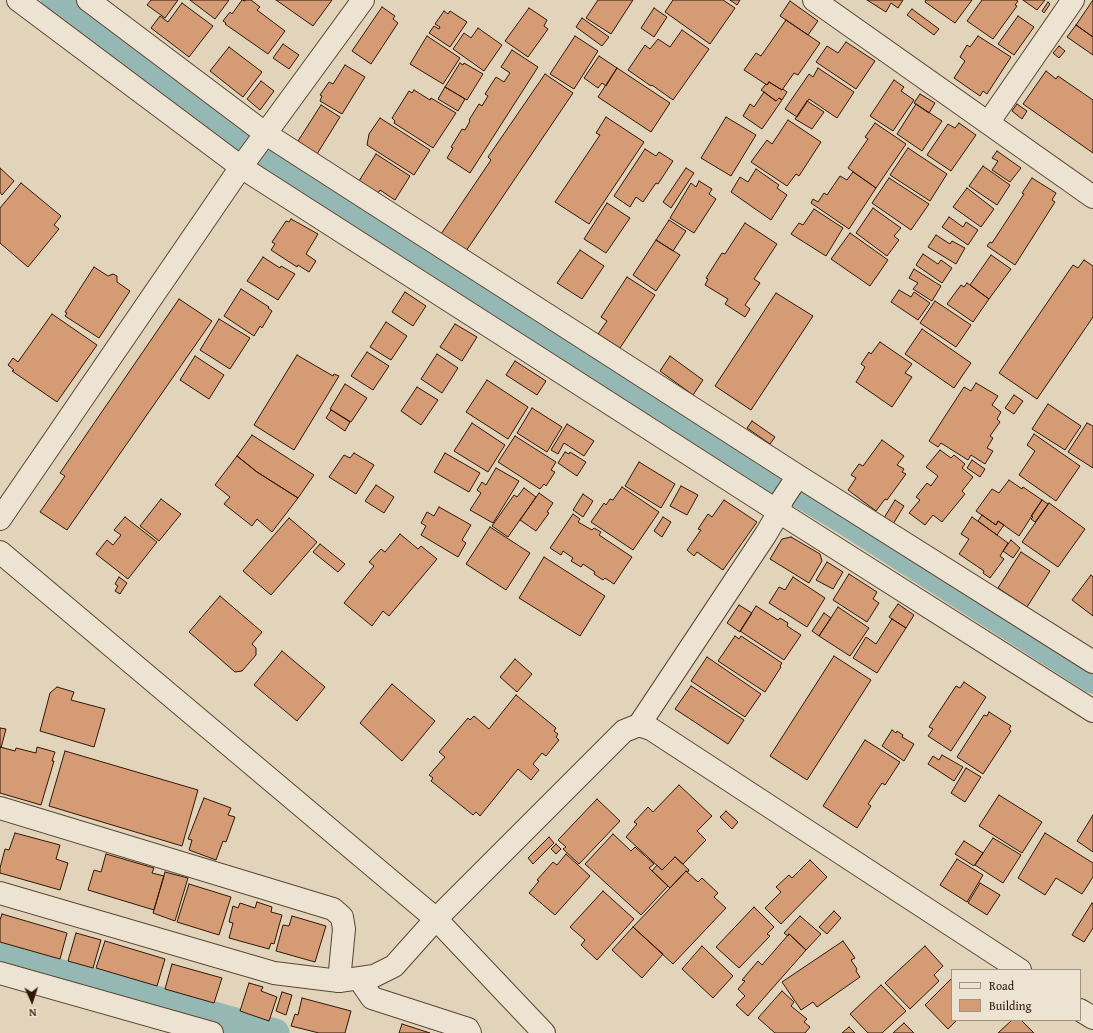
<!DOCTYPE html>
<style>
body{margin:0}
#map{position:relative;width:1093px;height:1033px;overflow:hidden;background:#e2d4ba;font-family:"Gentium Book Plus",serif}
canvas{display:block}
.legend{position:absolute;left:951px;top:969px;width:130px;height:52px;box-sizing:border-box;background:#ece3d2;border:1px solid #a19180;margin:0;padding:5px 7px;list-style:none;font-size:12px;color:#301705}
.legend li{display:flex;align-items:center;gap:8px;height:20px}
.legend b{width:20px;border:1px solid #a19180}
.north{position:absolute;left:12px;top:981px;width:40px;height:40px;-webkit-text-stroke:3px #ece3d2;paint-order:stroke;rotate:177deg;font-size:11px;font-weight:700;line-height:16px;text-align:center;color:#301705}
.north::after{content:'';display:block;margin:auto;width:14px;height:18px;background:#301705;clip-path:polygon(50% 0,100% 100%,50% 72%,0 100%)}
</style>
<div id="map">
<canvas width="1093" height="1033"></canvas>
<ul class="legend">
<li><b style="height:5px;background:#ece3d2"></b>Road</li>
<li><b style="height:11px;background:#d59b75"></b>Building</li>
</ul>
<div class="north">N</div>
</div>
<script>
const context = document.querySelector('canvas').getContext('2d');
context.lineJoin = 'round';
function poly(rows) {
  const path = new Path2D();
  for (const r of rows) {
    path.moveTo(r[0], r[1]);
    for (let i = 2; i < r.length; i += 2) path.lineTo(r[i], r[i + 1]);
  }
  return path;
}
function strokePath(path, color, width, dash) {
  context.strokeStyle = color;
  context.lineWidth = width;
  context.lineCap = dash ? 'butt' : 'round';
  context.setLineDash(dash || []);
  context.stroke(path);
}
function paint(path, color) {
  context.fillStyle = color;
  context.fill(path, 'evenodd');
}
strokePath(poly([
 [55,0,238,136,722,447,843,519,1093,679],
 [0,957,275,1033]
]), '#95b8b4', 29);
const building = poly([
 [151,0,178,0,165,18,147,5,151,0],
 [190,0,229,0,215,19,190,0],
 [242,0,245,1,245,0,251,0,260,7,257,10,285,31,268,54,225,24,226,23,223,21,230,12,232,14,242,0],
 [276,0,332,0,313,26,276,0],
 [598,0,633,0,611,34,586,18,598,0],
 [673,0,723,0,735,8,710,44,665,12,673,0],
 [730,0,740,0,737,5,730,0],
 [867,0,903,0,898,8,891,3,886,12,867,0],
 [926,0,972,0,955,23,925,2,926,0],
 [982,0,1016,0,1018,1,1015,5,1017,6,993,39,967,21,982,0],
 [1023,0,1045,0,1037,10,1023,0],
 [1093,0,1093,37,1076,25,1093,0],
 [790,1,818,21,808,35,780,16,790,1],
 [1048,2,1050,4,1044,13,1042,11,1048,2],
 [182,3,213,26,189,57,151,28,160,16,168,22,182,3],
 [382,7,395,16,393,19,398,23,371,64,352,51,382,7],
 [529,8,547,20,544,26,548,29,528,57,505,41,529,8],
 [654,8,667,17,654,37,641,28,654,8],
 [912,9,939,29,934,35,907,15,912,9],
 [444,11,448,14,450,11,467,22,450,47,429,33,434,26,439,29,440,27,435,24,444,11],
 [1018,16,1034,27,1014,55,998,44,1018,16],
 [582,18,609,37,602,46,576,27,582,18],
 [786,20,820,43,798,75,794,73,782,90,769,82,767,85,744,70,756,53,761,56,786,20],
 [1076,25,1093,37,1093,55,1067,37,1076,25],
 [478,28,502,45,484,71,453,49,464,33,471,38,478,28],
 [682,30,709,49,673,100,652,85,651,86,628,70,645,45,650,49,658,39,670,47,682,30],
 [427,36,460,58,443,84,410,64,427,36],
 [575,36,598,51,574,89,550,74,575,36],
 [978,36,1011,57,987,94,983,91,980,96,954,78,965,61,960,57,967,45,970,47,978,36],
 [846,42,875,61,856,89,816,62,827,46,838,53,846,42],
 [283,44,299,55,289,69,273,58,283,44],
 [1059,46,1065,51,1059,58,1053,53,1059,46],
 [229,47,262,72,243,97,210,71,229,47],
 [512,50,538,67,470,173,447,158,453,148,451,147,462,129,465,130,470,121,469,120,479,104,482,106,488,96,485,94,496,77,504,82,510,73,501,67,512,50],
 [599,56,617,68,606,86,602,83,598,88,584,78,599,56],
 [460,63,463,65,464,63,483,74,467,100,445,87,460,63],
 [345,65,365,77,342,114,320,101,322,96,320,95,329,82,333,84,345,65],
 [617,68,670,103,651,132,598,97,617,68],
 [818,68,854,92,837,118,809,99,797,117,785,109,809,74,813,77,818,68],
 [1046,71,1056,79,1058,76,1093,100,1093,153,1023,104,1046,71],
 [545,74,573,93,466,251,441,234,491,160,488,157,545,74],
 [894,80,904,87,901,91,914,100,893,131,870,116,894,80],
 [261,81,274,91,260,110,247,99,261,81],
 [769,82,782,90,783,89,787,92,782,100,779,98,776,101,761,90,766,84,767,85,769,82],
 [445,87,465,99,458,111,438,99,445,87],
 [414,90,430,100,431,98,456,113,433,148,394,123,395,121,392,118,409,91,412,93,414,90],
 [764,92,776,101,779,98,782,100,762,129,743,116,750,104,754,107,764,92],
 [920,94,935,103,929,113,914,103,920,94],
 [807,101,824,112,812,129,795,119,807,101],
 [916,104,942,121,922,151,897,134,916,104],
 [1017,104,1027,111,1022,119,1012,111,1017,104],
 [321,105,340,117,317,154,298,141,321,105],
 [606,117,644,142,589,224,555,202,600,135,596,133,606,117],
 [726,117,756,135,731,176,701,158,726,117],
 [380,118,430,150,414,175,367,145,369,134,380,118],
 [788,120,821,142,799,176,796,174,787,186,751,162,767,140,772,144,788,120],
 [875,123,906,144,876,188,848,168,868,139,865,137,875,123],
 [959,123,976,135,951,171,927,155,948,124,955,128,959,123],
 [908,148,947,174,930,201,890,175,908,148],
 [645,149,656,156,659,152,673,161,658,184,656,183,643,202,636,197,630,207,614,196,645,149],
 [997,151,1021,168,1010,182,992,170,998,161,992,158,997,151],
 [376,154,410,176,395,200,380,190,378,193,359,181,376,154],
 [983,166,1010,185,997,205,969,186,983,166],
 [0,168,14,181,2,195,0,192,0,168],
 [686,168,694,173,671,208,663,202,686,168],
 [756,169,779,185,777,188,787,195,771,220,731,192,740,177,748,182,756,169],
 [853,172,876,188,849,229,811,203,813,199,818,202,824,193,827,195,840,176,847,180,853,172],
 [889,178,929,204,911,230,872,203,889,178],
 [1032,178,1056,193,1052,200,1055,202,1015,265,987,246,990,242,992,243,1024,194,1022,193,1032,178],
 [699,181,712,189,709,194,716,199,694,233,670,218,691,183,696,187,699,181],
 [21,183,61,216,54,225,59,229,28,267,0,243,0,208,21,183],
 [967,188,994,209,981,227,953,207,967,188],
 [607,203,630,218,606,253,584,239,607,203],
 [873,208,901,228,894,236,899,240,887,256,856,233,873,208],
 [814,209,843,228,826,256,791,234,799,223,803,225,814,209],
 [949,217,963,227,966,222,978,230,968,245,942,227,949,217],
 [291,219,318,234,306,254,316,261,309,272,298,265,297,267,271,250,275,244,272,242,286,221,289,222,291,219],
 [669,220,686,231,673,251,656,240,669,220],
 [745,223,777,244,754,279,760,283,745,305,750,309,745,317,725,304,728,299,705,285,708,279,706,278,722,253,725,254,745,223],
 [850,233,888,260,870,286,831,259,850,233],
 [936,235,950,244,952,241,965,248,956,264,928,247,936,235],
 [656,240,680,255,656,291,633,275,656,240],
 [580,250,604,266,582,299,557,283,580,250],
 [923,254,938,264,941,260,952,268,942,283,916,265,923,254],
 [991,255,1011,269,989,299,970,285,991,255],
 [263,257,280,268,281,266,295,274,278,300,247,281,263,257],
 [1084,260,1093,266,1093,317,1037,399,999,373,1073,265,1078,268,1084,260],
 [94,267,108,276,113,274,117,276,117,282,130,291,99,338,65,316,67,313,65,312,94,267],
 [914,269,941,286,932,301,913,289,918,283,909,278,914,269],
 [627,277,655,295,620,348,598,334,607,321,601,317,627,277],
 [967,283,989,299,973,322,947,304,961,285,964,287,967,283],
 [241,289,269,307,268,308,272,311,262,328,260,326,254,336,224,316,241,289],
 [899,290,911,297,914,292,930,303,918,320,891,302,899,290],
 [405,292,426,306,413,326,392,312,405,292],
 [776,293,813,316,751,410,715,386,776,293],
 [179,299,212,321,67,530,40,512,65,476,60,473,179,299],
 [935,301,971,325,956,347,920,323,935,301],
 [52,314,97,345,57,402,12,371,14,370,8,365,13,358,18,362,52,314],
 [219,319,250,338,230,369,200,350,219,319],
 [386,322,407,336,391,360,370,347,386,322],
 [455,324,477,337,462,361,440,347,455,324],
 [922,329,971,363,954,388,905,354,922,329],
 [880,342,912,364,905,373,912,377,892,407,856,382,865,367,861,364,869,352,871,354,880,342],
 [367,352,389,366,373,390,351,376,367,352],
 [437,354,458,368,442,393,421,379,437,354],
 [297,355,333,376,334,374,339,376,294,450,254,425,297,355],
 [195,356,224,375,209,399,180,380,195,356],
 [670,356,703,380,693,395,660,371,670,356],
 [515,361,546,381,537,395,506,375,515,361],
 [487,380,528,407,508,439,466,412,487,380],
 [976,383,998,396,992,405,1001,412,997,419,1000,422,990,436,993,438,987,448,993,451,985,464,971,455,968,460,941,443,938,447,929,441,964,387,971,391,976,383],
 [345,384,367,398,351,422,330,409,345,384],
 [417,387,438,400,421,425,401,411,417,387],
 [1014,395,1023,401,1014,414,1005,408,1014,395],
 [1048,404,1081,426,1065,450,1032,429,1048,404],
 [532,408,562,427,547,452,517,433,532,408],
 [331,410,350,422,345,431,326,418,331,410],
 [752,421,775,437,770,444,747,428,752,421],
 [472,423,505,445,488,472,454,451,472,423],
 [1087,423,1093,426,1093,468,1068,452,1087,423],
 [567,424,594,441,584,456,564,443,558,454,551,450,567,424],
 [1034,434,1080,466,1056,501,1019,475,1035,451,1027,445,1034,434],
 [252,435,314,475,298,498,257,472,237,456,252,435],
 [515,436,556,462,551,470,555,472,546,486,544,484,540,489,498,462,515,436],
 [882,440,904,456,897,465,904,469,902,472,906,474,887,500,885,499,876,511,848,490,856,478,851,475,859,464,863,466,882,440],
 [940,450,951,458,954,455,965,464,962,468,973,477,962,491,965,494,942,522,933,515,925,525,909,513,920,500,916,497,927,483,931,486,938,476,926,467,940,450],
 [565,452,569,454,570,452,586,462,577,476,558,463,565,452],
 [354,453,374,465,356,494,329,477,344,455,350,458,354,453],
 [445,453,480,473,469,492,434,472,445,453],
 [237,456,257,472,298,498,272,532,257,519,252,526,224,504,230,497,215,485,237,456],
 [972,460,985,469,980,477,967,468,972,460],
 [639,462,675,484,661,508,625,486,639,462],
 [496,468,519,481,493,523,470,510,481,493,477,490,482,482,486,485,496,468],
 [1009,480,1022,489,1023,487,1042,500,1019,536,998,521,996,525,976,511,992,489,999,493,1009,480],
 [376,485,394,497,384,513,365,501,376,485],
 [681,486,698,495,687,515,670,506,681,486],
 [622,487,659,512,633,550,591,522,604,503,606,505,610,499,613,500,622,487],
 [524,488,536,497,508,537,492,526,514,495,517,497,524,488],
 [539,493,553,503,547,512,549,513,536,531,520,520,539,493],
 [583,494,593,501,583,517,573,510,583,494],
 [161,499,181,514,159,541,140,526,161,499],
 [724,500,757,522,723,570,697,552,694,556,687,550,701,530,698,529,708,514,712,517,724,500],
 [895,500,904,506,893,524,884,518,895,500],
 [1042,500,1048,504,1035,522,1031,519,1033,517,1031,516,1042,500],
 [1049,503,1085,529,1058,567,1022,542,1049,503],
 [439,507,471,525,462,540,466,543,458,557,421,535,426,526,421,523,427,512,434,516,439,507],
 [573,514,580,519,578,522,592,530,594,528,601,532,599,535,632,557,614,584,605,578,603,580,594,574,595,572,583,564,581,567,571,561,573,558,563,551,561,555,550,548,573,514],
 [982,515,996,525,998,521,1004,525,997,535,978,521,982,515],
 [125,517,157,542,128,579,96,554,107,540,113,545,121,535,114,530,125,517],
 [663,517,671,522,662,537,654,531,663,517],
 [972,517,1008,543,1000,556,1004,559,990,578,983,573,984,571,959,554,969,539,961,534,972,517],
 [289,518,317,542,271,595,243,571,289,518],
 [490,527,530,553,506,590,466,564,490,527],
 [400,534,418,549,421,546,437,559,389,616,383,611,372,626,344,603,374,566,369,562,381,549,385,552,400,534],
 [791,537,820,554,822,561,809,583,770,559,782,539,791,537],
 [1011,540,1020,548,1013,558,1003,551,1011,540],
 [320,544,345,564,338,572,313,552,320,544],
 [1021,552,1050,571,1027,607,998,588,1021,552],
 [544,557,605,596,580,636,519,598,544,557],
 [827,562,843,572,833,589,816,580,827,562],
 [849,574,877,592,873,599,879,603,867,622,833,600,849,574],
 [1091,575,1093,577,1093,616,1072,600,1091,575],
 [119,577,127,583,120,594,115,591,118,586,115,584,119,577],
 [793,577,825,598,807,627,769,603,779,587,785,590,793,577],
 [220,596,262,632,252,644,256,648,256,655,242,671,235,672,189,632,220,596],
 [898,604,914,615,906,628,889,617,898,604],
 [739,605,752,613,740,632,727,623,739,605],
 [756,606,778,620,780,618,788,623,787,626,801,635,784,660,740,631,756,606],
 [838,607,869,628,850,656,819,636,838,607],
 [824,613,831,618,819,636,812,631,824,613],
 [892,619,906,628,877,673,853,658,866,637,876,644,892,619],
 [735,636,739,639,741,636,782,663,780,666,781,667,765,692,718,661,735,636],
 [282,651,325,687,297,721,254,685,282,651],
 [834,656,871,680,807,780,770,756,834,656],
 [707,657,761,694,745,717,691,681,707,657],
 [515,659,532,674,517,692,500,677,515,659],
 [964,682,986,697,951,751,928,736,933,729,929,727,956,686,960,688,964,682],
 [392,684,435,721,402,761,360,723,392,684],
 [691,686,744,720,728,744,675,709,691,686],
 [57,687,74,692,71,700,105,709,94,747,40,731,50,693,57,687],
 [516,695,556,728,554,731,558,734,556,737,559,740,546,756,542,753,533,764,539,770,531,780,518,769,480,816,476,812,473,815,431,781,433,778,429,775,445,757,439,752,468,718,470,720,474,716,489,729,516,695],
 [989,712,1011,726,1009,729,1011,731,983,774,957,757,984,715,987,716,989,712],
 [0,728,6,729,1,748,0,747,0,728],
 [892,730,896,733,897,731,903,735,902,737,914,744,904,761,882,746,892,730],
 [865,740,900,762,885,785,882,783,868,804,871,806,857,828,823,806,865,740],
 [0,747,15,751,16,748,36,753,37,747,55,752,52,761,54,761,41,805,0,793,0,747],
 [65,751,198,790,182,846,49,806,65,751],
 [942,755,963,767,954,781,928,764,933,756,939,760,942,755],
 [966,768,981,777,965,802,951,793,966,768],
 [679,785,712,816,697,831,706,840,683,864,675,857,662,870,626,837,637,824,634,822,648,807,653,812,679,785],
 [999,795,1042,822,1022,853,979,826,999,795],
 [204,798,231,808,228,815,235,817,226,842,223,841,216,860,189,850,192,840,188,839,204,798],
 [597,799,620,821,579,864,563,849,566,847,558,840,597,799],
 [726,811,738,822,732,829,720,817,726,811],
 [1093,815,1093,852,1077,841,1093,815],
 [15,833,60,845,56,859,68,863,60,890,0,873,0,868,5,849,9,850,15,833],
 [1045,833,1093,863,1093,877,1082,894,1056,878,1045,895,1018,878,1045,833],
 [613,834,631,851,635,847,654,864,649,868,668,886,641,915,585,864,613,834],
 [549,837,554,843,533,864,528,858,549,837],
 [993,838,1021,855,1003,883,975,865,993,838],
 [964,841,983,853,974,866,955,854,964,841],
 [556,844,561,849,556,854,551,849,556,844],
 [106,854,154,868,152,873,164,876,154,910,88,890,94,870,101,872,106,854],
 [566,854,590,876,555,915,529,893,539,881,537,880,553,862,557,865,566,854],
 [675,857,689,870,688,872,686,871,670,888,652,871,657,865,662,870,675,857],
 [957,859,983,875,967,902,940,885,957,859],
 [810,860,827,877,781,924,765,908,781,892,776,887,789,875,792,878,810,860],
 [686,871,698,882,702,878,718,893,714,897,726,908,673,964,633,927,686,871],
 [165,872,188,878,175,921,153,913,165,872],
 [980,883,1000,895,987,915,968,903,980,883],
 [189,884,231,897,219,935,177,922,189,884],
 [603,891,634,919,597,960,581,945,585,940,570,927,603,891],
 [257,902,272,907,271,912,282,915,274,944,271,943,269,949,229,938,233,923,229,922,233,906,238,908,240,903,255,908,257,902],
 [1092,903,1093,904,1093,928,1084,942,1072,935,1092,903],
 [754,907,774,927,767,934,770,936,739,968,716,947,754,907],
 [834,911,841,918,827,934,819,927,834,911],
 [2,914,67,933,60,959,0,942,0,920,2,914],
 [292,916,326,926,315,962,276,951,283,925,289,926,292,916],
 [800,916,821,934,806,950,789,934,788,936,784,933,800,916],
 [633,927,663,954,642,978,612,950,633,927],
 [76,933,101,940,93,968,68,961,76,933],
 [789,934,806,950,748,1016,736,1005,745,996,738,989,745,981,742,980,758,961,762,965,789,934],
 [105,941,165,959,157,986,96,968,105,941],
 [843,941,855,958,851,960,857,969,856,971,860,977,817,1007,813,1002,801,1010,782,982,843,941],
 [702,946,733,976,713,998,682,969,702,946],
 [925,946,943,966,934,975,939,981,910,1009,885,983,925,946],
 [172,964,222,978,214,1003,165,989,172,964],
 [952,978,952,1020,957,1020,948,1029,925,1005,952,978],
 [249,983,263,987,261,991,277,997,269,1021,240,1011,249,983],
 [881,985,906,1011,882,1033,868,1033,850,1014,881,985],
 [782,991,794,1002,791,1006,807,1019,804,1022,810,1027,805,1033,775,1033,758,1018,782,991],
 [282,992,292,995,286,1015,276,1011,282,992],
 [302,998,351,1011,345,1033,319,1033,291,1026,295,1014,298,1015,302,998],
 [1012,1020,1021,1020,1034,1033,998,1033,1012,1020],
 [904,1023,914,1033,893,1033,904,1023],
 [402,1024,430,1033,399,1033,402,1024],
 [849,1027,855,1033,842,1033,849,1027]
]);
paint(building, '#d59b75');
strokePath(building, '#301705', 1);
const minor = poly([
 [18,0,241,167,779,512,1093,711],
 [88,0,266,134,798,476,1093,662],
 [814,0,1093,197],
 [988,123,1073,0],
 [639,725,766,534,779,512,782,500,798,476],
 [0,808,333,909,342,917,344,929,339,981],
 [0,973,212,1033],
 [359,979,372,998,468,1029,470,1033]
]);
const tertiary = poly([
 [0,519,241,167,363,0],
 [0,552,436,919,544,1033],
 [0,893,274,973,339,981,374,976,394,966,436,919,624,731,639,725,651,729,1020,970],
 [1080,1010,1093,1018]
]);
strokePath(minor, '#5c4632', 24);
strokePath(tertiary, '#5c4632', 24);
strokePath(minor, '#ece3d2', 22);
strokePath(tertiary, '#ece3d2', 22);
</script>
